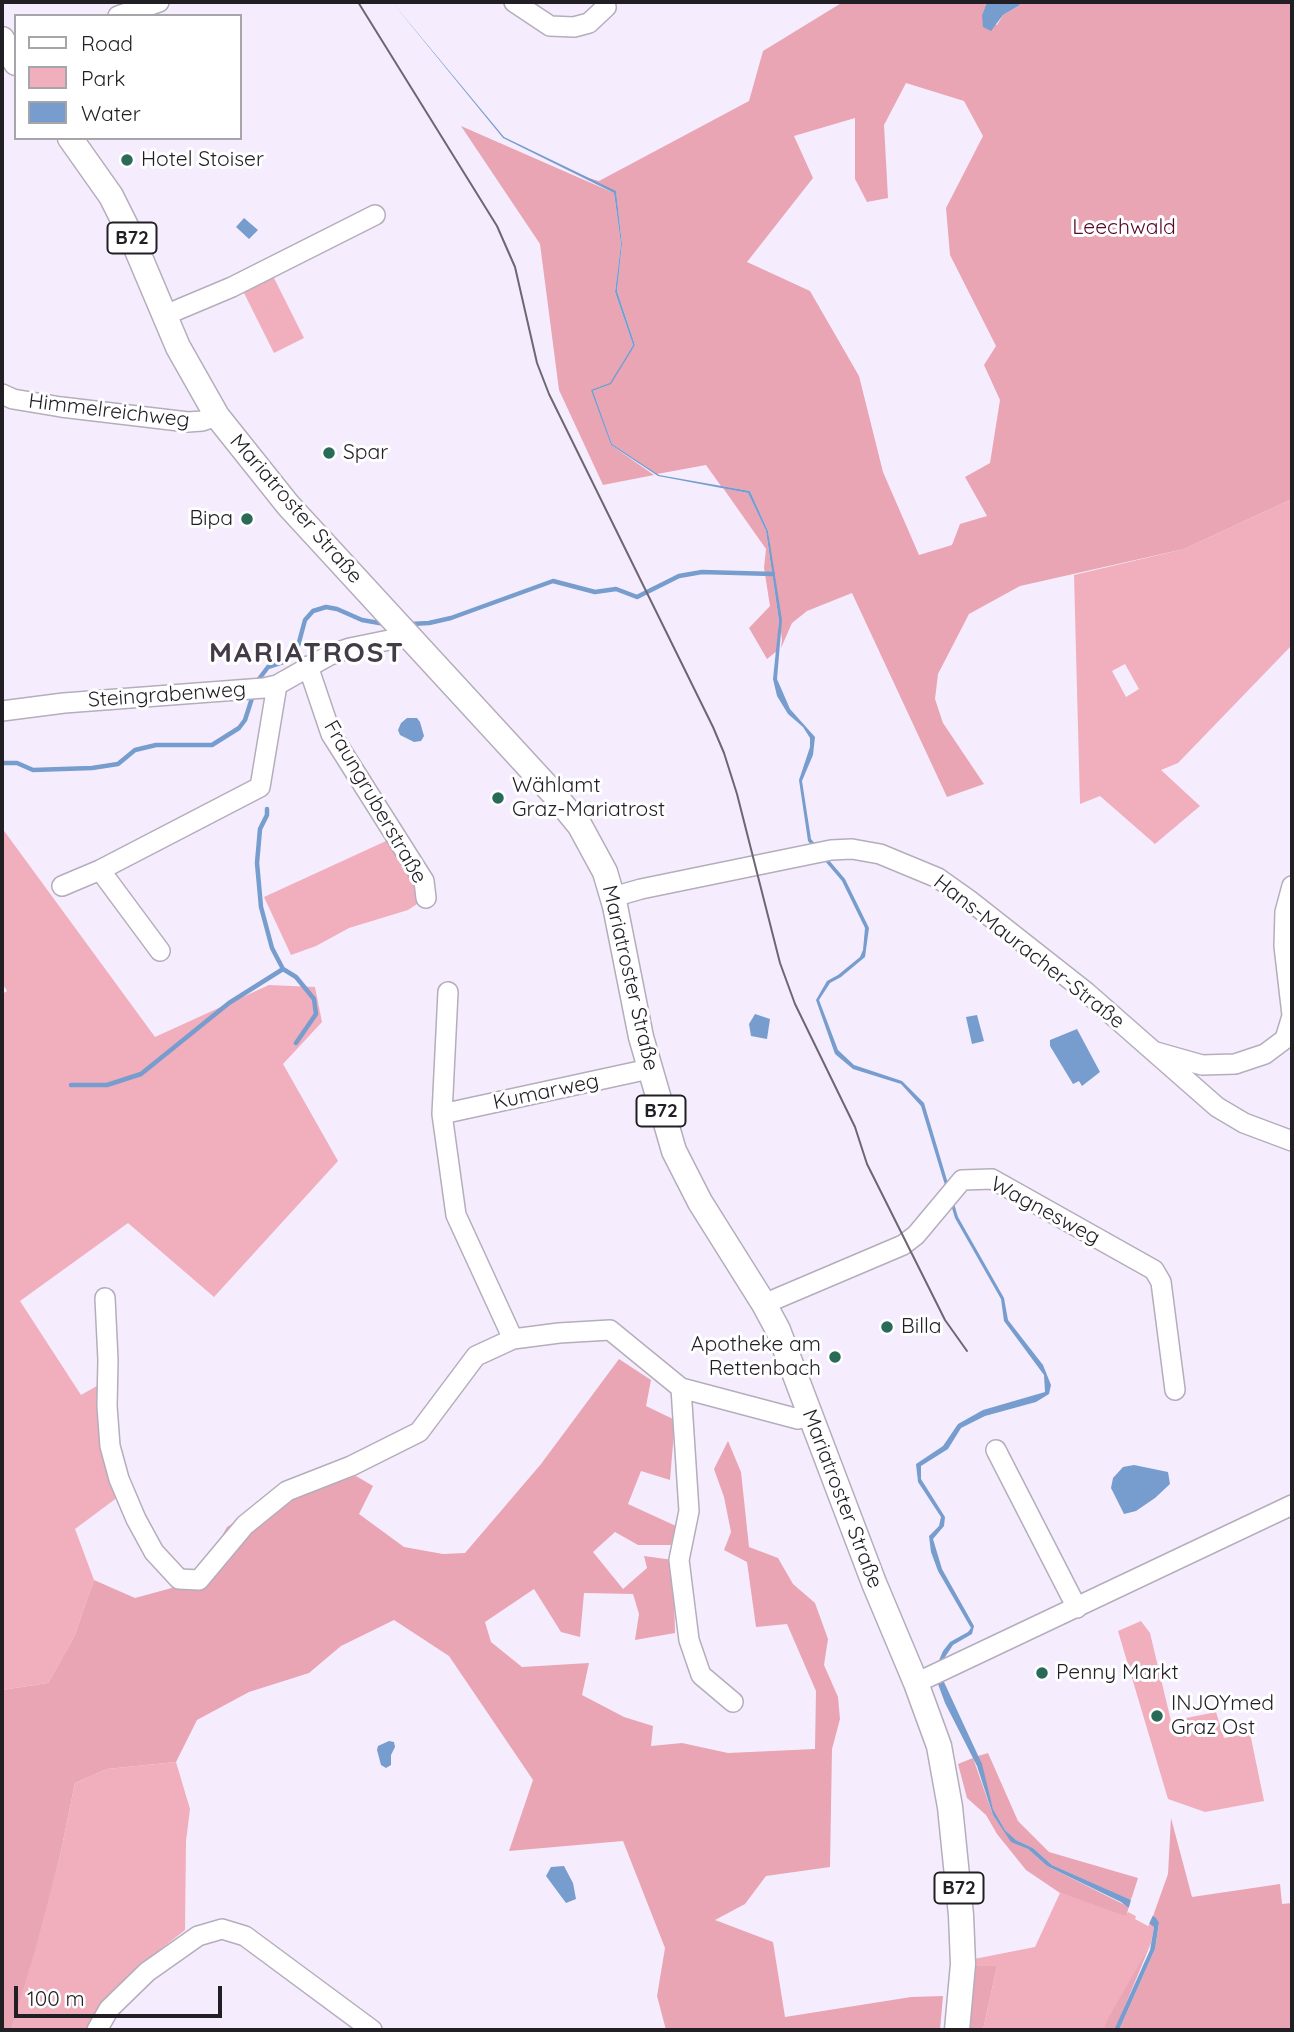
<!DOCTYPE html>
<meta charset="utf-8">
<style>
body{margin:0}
#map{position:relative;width:1294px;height:2032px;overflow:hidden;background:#f5edfd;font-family:Quicksand,sans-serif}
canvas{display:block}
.frame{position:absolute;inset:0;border:4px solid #211e24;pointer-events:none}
.legend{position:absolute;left:14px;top:14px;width:228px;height:126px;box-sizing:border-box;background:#fff;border:2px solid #a6a5a7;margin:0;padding:9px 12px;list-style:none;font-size:21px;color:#211e24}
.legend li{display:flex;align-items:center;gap:14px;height:35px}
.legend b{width:35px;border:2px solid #a6a5a7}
.scale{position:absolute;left:14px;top:1986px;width:208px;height:32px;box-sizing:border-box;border:4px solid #211e24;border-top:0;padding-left:9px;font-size:21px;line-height:24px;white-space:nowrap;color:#211e24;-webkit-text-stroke:5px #fff;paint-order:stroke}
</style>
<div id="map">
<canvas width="1294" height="2032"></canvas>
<div class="frame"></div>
<ul class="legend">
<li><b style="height:9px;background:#fff"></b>Road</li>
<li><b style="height:19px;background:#f1aebd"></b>Park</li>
<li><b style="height:19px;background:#769dcd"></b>Water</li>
</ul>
<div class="scale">100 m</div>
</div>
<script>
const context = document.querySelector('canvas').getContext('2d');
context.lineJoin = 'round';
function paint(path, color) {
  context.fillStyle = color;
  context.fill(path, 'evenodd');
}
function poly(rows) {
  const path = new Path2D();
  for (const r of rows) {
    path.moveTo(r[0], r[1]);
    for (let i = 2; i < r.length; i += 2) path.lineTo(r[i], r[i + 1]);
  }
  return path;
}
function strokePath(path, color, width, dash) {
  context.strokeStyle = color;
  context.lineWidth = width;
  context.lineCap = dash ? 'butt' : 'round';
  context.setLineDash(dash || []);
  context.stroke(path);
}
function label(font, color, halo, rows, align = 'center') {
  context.font = font + ' Quicksand,sans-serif';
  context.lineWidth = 6;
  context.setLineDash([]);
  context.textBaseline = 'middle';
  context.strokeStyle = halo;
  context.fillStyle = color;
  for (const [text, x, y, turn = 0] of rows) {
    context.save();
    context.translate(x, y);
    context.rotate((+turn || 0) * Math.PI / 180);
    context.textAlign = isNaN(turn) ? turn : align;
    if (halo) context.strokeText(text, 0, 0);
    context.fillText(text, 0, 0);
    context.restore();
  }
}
paint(poly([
 [272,274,304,338,274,353,242,289],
 [1292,499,1292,645,1178,763,1161,770,1200,806,1155,844,1100,796,1080,804,1074,575,1184,549],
 [1125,664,1139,689,1126,697,1112,671],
 [2,828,155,1037,269,985,315,987,322,1022,283,1064,338,1161,214,1297,128,1223,20,1301,81,1395,102,1383,118,1497,75,1529,94,1580,74,1637,48,1683,2,1690,2,994,7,991,2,983],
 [386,841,426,898,408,910,349,928,316,946,291,955,264,897],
 [1141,1621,1150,1633,1171,1721,1216,1712,1224,1738,1250,1733,1264,1801,1205,1812,1168,1799,1118,1631],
 [176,1762,190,1809,186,1841,185,1930,138,1967,96,2011,93,2030,11,2030,60,1856,75,1783,107,1769],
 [1060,1893,1126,1915,1128,1912,1136,1916,1142,1901,1135,1919,1148,1926,1150,1923,1154,1927,1151,1943,1103,2030,983,2030,997,1966,974,1966,974,1959,1035,1947]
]), '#f1aebd');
paint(poly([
 [843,2,987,2,982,15,997,25,1003,15,1020,5,1019,2,1292,2,1292,499,1184,549,1020,586,969,614,938,674,935,699,943,723,984,784,947,797,852,593,807,611,792,623,781,648,782,640,768,531,750,491,721,486,706,465,657,474,612,444,593,391,606,386,592,390,611,445,654,475,603,485,559,390,540,244,461,126,614,193,621,244,615,292,633,345,616,373,635,345,617,291,622,244,616,192,585,177,599,181,749,101,763,51],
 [906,83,964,101,983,136,946,208,950,255,996,346,984,365,1000,400,990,463,965,477,987,516,960,524,952,545,919,555,883,472,859,376,810,291,747,262,813,178,794,136,855,118,855,179,867,202,888,198,884,125],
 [723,488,748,493,766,531,779,621,777,651,767,659,749,628,770,606,764,568,766,549],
 [619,1359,651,1380,646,1406,675,1420,670,1480,641,1471,628,1504,676,1526,671,1545,638,1545,615,1532,593,1552,623,1589,647,1568,644,1556,673,1560,675,1633,635,1640,639,1614,633,1594,584,1593,580,1637,561,1632,534,1589,485,1622,491,1642,522,1667,589,1663,582,1695,624,1717,653,1726,651,1746,682,1743,728,1753,815,1749,816,1691,787,1624,756,1627,747,1562,724,1550,731,1532,724,1497,714,1469,728,1441,741,1472,749,1547,778,1558,793,1584,815,1603,828,1639,824,1665,838,1697,840,1719,832,1749,830,1867,766,1876,745,1904,715,1920,773,1942,785,2017,911,1997,943,1996,940,2030,666,2030,657,1996,665,1948,623,1841,509,1851,533,1780,449,1656,394,1620,341,1646,309,1673,249,1692,197,1720,176,1762,107,1769,75,1783,60,1856,35,1950,11,2030,2,2030,2,1690,48,1683,74,1637,94,1580,135,1598,190,1583,207,1562,227,1527,263,1504,356,1476,373,1486,359,1514,404,1547,443,1554,465,1553,541,1464],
 [988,1753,1018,1821,1049,1852,1138,1878,1131,1900,1052,1865,1033,1848,1016,1840,1005,1830,993,1809,978,1756],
 [973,1758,993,1815,1011,1841,1028,1849,1047,1866,1129,1907,1126,1916,1060,1893,1026,1870,997,1834,986,1815,967,1798,958,1764],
 [1171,1818,1192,1897,1280,1884,1282,1904,1292,1903,1292,2030,1119,2030,1155,1949,1159,1924,1153,1916,1168,1874],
 [1151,1943,1115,2030,1103,2030,1109,2017],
 [974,1966,997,1966,983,2030,965,2030]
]), '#e9a5b4');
paint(poly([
 [392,2,504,137,616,191,622,244,617,291,635,345,611,384,593,391,612,444,659,475,750,491,768,531,782,620,777,679,790,709,815,737,813,755,802,781,811,839,845,879,869,928,865,957,841,977,830,983,819,1000,838,1050,854,1065,902,1081,924,1103,958,1217,1004,1298,1008,1320,1043,1365,1051,1385,1049,1394,1036,1402,985,1416,961,1428,948,1449,921,1466,921,1479,945,1517,944,1526,933,1539,942,1569,974,1626,972,1634,953,1645,945,1657,944,1682,982,1764,993,1809,1005,1830,1016,1840,1033,1848,1052,1865,1129,1899,1156,1918,1159,1923,1155,1949,1119,2030,1115,2030,1115,2028,1150,1950,1154,1927,1121,1902,1047,1866,1028,1849,1011,1842,993,1815,977,1766,945,1703,938,1684,937,1665,943,1651,950,1642,968,1632,971,1628,938,1571,931,1552,929,1536,939,1526,941,1517,918,1482,916,1464,943,1446,958,1424,983,1410,1045,1392,1044,1375,1004,1321,1001,1299,955,1218,921,1106,901,1084,853,1069,835,1054,816,1000,827,981,838,975,860,957,863,950,865,928,842,881,808,841,799,780,810,747,810,738,803,727,788,714,777,696,773,679,779,621,766,531,748,493,658,476,611,445,591,390,610,383,633,345,615,292,621,244,614,193,503,138],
 [987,2,1019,2,1020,5,1003,15,991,31,983,27,982,15],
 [244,218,258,230,249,239,236,227],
 [407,718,417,718,420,722,424,736,421,741,414,742,400,735,398,730,401,723],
 [755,1014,770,1019,767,1039,751,1036,749,1024],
 [977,1015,984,1041,972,1044,966,1017],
 [1077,1029,1100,1072,1082,1086,1079,1081,1073,1084,1050,1046,1050,1040],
 [1134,1465,1168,1472,1170,1484,1155,1498,1136,1511,1124,1514,1111,1488,1113,1478,1123,1467],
 [389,1741,394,1742,395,1747,391,1755,391,1765,386,1768,381,1765,377,1750,378,1746],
 [564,1866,573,1883,576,1899,566,1903,546,1876,551,1867]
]), '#769dcd');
paint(poly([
 [1132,1897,1154,1913,1148,1926,1128,1910]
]), '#f5edfd');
strokePath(poly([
 [411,624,429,623,451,618,553,581,595,592,616,589,637,597,679,576,702,572,773,574],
 [256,683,268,667,283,662,292,655,298,646,305,620,313,611,326,607,337,609,362,620,385,624],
 [2,763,17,763,33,770,92,768,118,764,135,750,156,745,212,745,239,728,245,720,253,695],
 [283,969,296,977,314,999,316,1014,296,1043],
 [71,1085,107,1085,141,1074,229,1003,283,969,272,948,261,907,257,863,260,829,267,815,267,809]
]), '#769dcd', 4.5);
const minor = poly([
 [514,2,550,26,574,27,589,23,606,7,604,2],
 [118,16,159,2],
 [163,316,232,287,375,215],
 [2,394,13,399,61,407,188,422,202,421,217,416],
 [308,666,331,734,424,881,426,898],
 [2,711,64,703,264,688,277,685,330,655,350,648,399,638,405,633],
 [100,870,160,951],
 [62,886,100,870,260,787,277,685],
 [1292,886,1285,912,1284,946,1292,1015],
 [613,897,641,889,831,850,852,849,880,854,938,878,969,900,1086,992,1217,1107,1244,1123,1292,1141],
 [448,992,442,1114,456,1215,513,1339,559,1333,610,1330,681,1388,798,1419,811,1416],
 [1156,1052,1202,1065,1235,1064,1265,1054,1285,1039,1292,1016],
 [442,1114,649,1069],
 [105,1298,108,1360,107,1406,110,1446,119,1479,136,1519,154,1552,179,1579,199,1580,245,1525,287,1491,351,1466,419,1432,476,1356,513,1339],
 [764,1304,903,1245,916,1235,962,1180,992,1179,1154,1270,1161,1282,1175,1390],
 [681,1388,689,1511,679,1560,689,1640,701,1675,733,1702],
 [996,1450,1077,1608],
 [916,1683,1292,1505],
 [97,2030,109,2009,147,1972,198,1936,222,1929,245,1936,372,2030]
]);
const major = poly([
 [2,39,16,63],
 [70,138,111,196,131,236,178,347,217,416,288,505,553,793,580,826,605,872,615,906,641,1037,674,1151,700,1202,764,1304,778,1330,874,1583,916,1683,939,1746,950,1807,961,1915,963,1964,957,2030]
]);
strokePath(minor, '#b5adbc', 22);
strokePath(major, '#b5adbc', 27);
strokePath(minor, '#fff', 19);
strokePath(major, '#fff', 24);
strokePath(poly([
 [358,2,497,226,515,267,537,363,549,394,713,727,724,753,737,794,780,963,795,1004,855,1127,867,1164,945,1320,967,1351]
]), '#6c6771', 2);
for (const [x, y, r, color] of [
 [127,160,7,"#2a6a58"],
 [329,453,7,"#2a6a58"],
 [247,519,7,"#2a6a58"],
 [498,798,7,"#2a6a58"],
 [887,1327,7,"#2a6a58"],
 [835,1357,7,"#2a6a58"],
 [1042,1673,7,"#2a6a58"],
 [1157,1716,7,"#2a6a58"]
]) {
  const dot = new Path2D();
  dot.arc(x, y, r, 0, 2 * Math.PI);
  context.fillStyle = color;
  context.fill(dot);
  strokePath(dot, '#fff', 2.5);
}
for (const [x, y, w] of [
 [132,238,49],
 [661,1111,49],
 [959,1888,49]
]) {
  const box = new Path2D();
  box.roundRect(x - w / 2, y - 15.5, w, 31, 5);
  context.fillStyle = '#fff';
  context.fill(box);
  strokePath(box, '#211e24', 2);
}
label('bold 19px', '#211e24', null, [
 ["B72",132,238],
 ["B72",661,1111],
 ["B72",959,1888]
]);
label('21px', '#211e24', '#fff', [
 ["Hotel Stoiser",141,160],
 ["Spar",343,453],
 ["Bipa",233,519,"right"],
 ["Wählamt",512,786],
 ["Graz-Mariatrost",512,810],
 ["Billa",901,1327],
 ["Apotheke am",821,1345,"right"],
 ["Rettenbach",821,1369,"right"],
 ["Penny Markt",1056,1673],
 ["INJOYmed",1171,1704],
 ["Graz Ost",1171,1728]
], 'left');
label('21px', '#580627', '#fff', [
 ["Leechwald",1124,228]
]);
label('21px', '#211e24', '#fff', [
 ["Himmelreichweg",109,411,7],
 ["Mariatroster Straße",296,509,49],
 ["Steingrabenweg",167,695,-4],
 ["Fraungruberstraße",375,802,60],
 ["Hans-Mauracher-Straße",1029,952,38],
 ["Mariatroster Straße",630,978,77],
 ["Kumarweg",546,1092,-12],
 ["Wagnesweg",1045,1211,28],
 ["Mariatroster Straße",842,1499,69]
]);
context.letterSpacing = '2px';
label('bold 28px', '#423b48', '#fff', [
 ["MARIATROST",307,654]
]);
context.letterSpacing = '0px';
</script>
